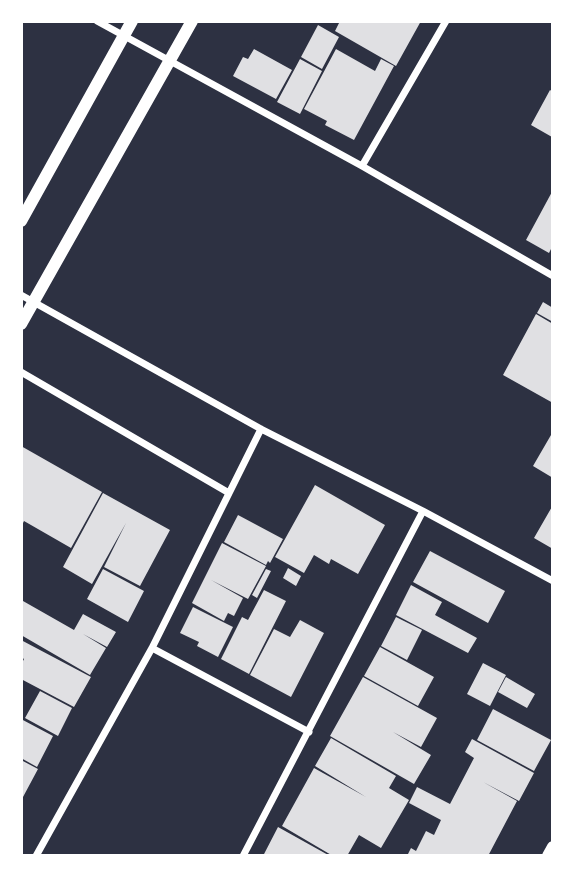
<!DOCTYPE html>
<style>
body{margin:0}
#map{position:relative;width:574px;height:877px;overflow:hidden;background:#2d3142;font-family:Jost,sans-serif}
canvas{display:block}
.frame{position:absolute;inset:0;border:23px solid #fff;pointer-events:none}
</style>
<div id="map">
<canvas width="574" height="877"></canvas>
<div class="frame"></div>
</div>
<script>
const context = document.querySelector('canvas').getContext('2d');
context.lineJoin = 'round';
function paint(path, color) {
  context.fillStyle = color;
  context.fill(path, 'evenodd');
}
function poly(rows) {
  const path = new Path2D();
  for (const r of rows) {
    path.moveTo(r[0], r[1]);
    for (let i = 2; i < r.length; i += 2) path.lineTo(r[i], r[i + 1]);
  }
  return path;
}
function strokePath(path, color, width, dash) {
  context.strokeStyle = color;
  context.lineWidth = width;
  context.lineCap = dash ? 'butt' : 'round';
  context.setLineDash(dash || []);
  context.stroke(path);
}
paint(poly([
 [340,21,421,21,396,66,335,31],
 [318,25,339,37,322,69,301,57],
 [254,49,292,70,276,99,233,76,243,57,248,59],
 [336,49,375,71,381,59,394,66,354,140,325,125,327,121,304,109],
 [300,59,322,71,300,114,277,102],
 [550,90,553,92,552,137,531,125],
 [553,190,553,245,549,253,526,240],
 [543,302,553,308,553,322,537,313],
 [536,314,553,324,553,403,503,375],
 [551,435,553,436,553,478,533,466],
 [21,446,102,492,71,548,24,521,21,527],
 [315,485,385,525,358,574,331,559,329,564,314,555,304,573,275,557],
 [103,493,170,530,140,586,104,567,126,523,92,584,63,567],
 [553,505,553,549,534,538],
 [238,515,283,539,270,563,268,561,266,565,224,542],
 [222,543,266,566,248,599,211,580,243,598,234,616,228,613,224,621,192,603],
 [430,551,505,591,488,623,413,582],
 [288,568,301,576,296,586,283,578],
 [103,569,144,591,128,622,87,599],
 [266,569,271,571,257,598,252,595],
 [411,585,442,602,435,615,477,638,468,653,396,615],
 [264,590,286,601,249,674,221,659,242,617,248,620],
 [23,601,74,630,83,614,116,632,107,647,83,634,106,648,90,675,21,635],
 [193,607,233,627,218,657,197,646,199,642,180,633],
 [396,617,422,630,407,660,381,646],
 [300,620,324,633,291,697,250,675,274,629,290,637],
 [21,640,91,677,74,707,21,679,21,665,24,659,21,657],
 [380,647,434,677,418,706,364,676],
 [483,663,506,675,490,706,467,694],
 [363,677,437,718,421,747,393,732,431,755,414,784,330,736],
 [506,677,535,694,527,708,498,692],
 [40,691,72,708,58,736,25,718],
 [493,709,551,740,534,771,477,740],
 [21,719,53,736,37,767,21,758],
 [331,738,396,776,389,788,409,800,381,848,359,835,347,856,333,856,282,826,314,768,366,797,315,766],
 [472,739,534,773,519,801,483,782,517,801,488,856,407,856,411,848,416,851,426,831,434,835,441,820,409,803,417,787,450,804,474,758,465,752],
 [21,760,38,769,23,797,21,796],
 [278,827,330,856,263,856]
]), '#e0e0e3');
strokePath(poly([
 [97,21,362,166,553,276],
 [362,166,446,21],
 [21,295,261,429,423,511,553,581],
 [21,372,229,493],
 [152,648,309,732],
 [36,856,152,648,261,429],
 [243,856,423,511]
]), '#fff', 7);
strokePath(poly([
 [21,221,132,21],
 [21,324,192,21],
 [548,856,553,847]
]), '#fff', 12);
</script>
